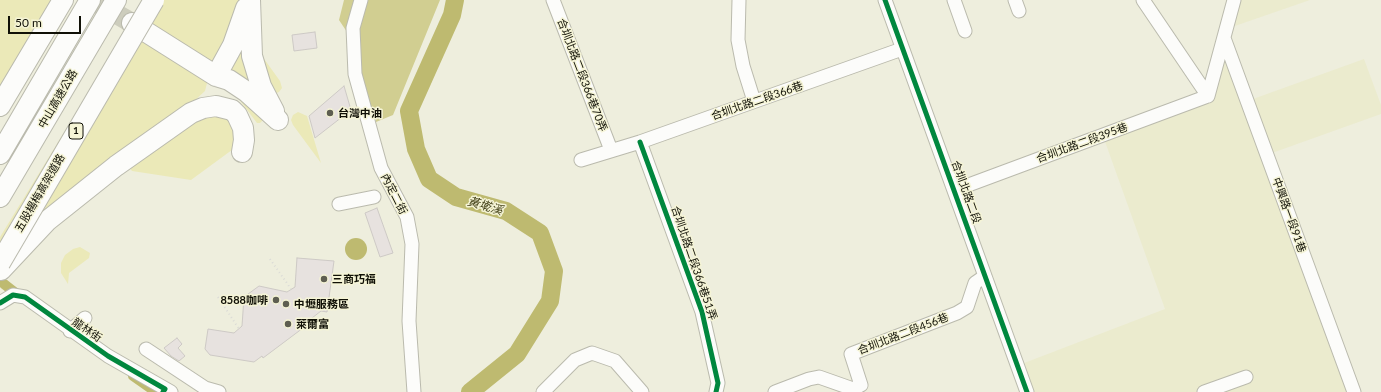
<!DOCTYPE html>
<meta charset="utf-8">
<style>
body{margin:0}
#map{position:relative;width:1381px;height:392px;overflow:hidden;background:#eed;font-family:Lato,sans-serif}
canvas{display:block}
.scale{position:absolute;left:8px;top:16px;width:73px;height:18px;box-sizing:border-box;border:2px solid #101006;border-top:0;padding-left:5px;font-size:12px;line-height:14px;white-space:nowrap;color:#101006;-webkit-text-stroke:3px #f5f4d6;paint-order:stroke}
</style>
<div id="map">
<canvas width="1381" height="392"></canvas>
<div class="scale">50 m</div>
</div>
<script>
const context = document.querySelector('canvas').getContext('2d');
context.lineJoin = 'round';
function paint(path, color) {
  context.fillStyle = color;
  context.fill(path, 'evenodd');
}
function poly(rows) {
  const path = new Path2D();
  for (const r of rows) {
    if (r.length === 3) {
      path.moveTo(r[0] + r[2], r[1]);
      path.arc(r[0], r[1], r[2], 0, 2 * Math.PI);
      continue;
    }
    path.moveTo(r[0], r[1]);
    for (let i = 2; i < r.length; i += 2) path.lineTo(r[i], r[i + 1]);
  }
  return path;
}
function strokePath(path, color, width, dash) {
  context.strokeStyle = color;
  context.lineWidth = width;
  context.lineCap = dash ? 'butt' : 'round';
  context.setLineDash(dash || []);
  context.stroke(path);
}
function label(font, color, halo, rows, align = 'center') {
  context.font = font + ' Lato,"Noto Sans TC",sans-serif';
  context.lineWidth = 3;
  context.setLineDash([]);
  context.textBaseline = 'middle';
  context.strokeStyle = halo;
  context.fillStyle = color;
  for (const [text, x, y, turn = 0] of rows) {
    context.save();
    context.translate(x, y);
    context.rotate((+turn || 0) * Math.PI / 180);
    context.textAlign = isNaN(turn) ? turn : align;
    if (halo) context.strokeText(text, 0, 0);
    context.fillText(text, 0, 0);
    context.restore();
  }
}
paint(poly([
 [1238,0,1310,0,1232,27],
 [1226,51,1349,392,1029,392,1019,365,1165,309,1103,136,1210,99],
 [1364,59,1381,105,1381,114,1272,153,1253,99]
]), '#ebebce');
paint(poly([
 [0,0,58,0,0,99],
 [144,0,240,0,234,29,212,63,135,16],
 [128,28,208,79,205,91,180,114,0,263,0,237],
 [240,39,253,91,230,69],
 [262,56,280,81,282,88,279,92,274,94],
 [232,90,264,119,260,123,257,123],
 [220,111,236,124,236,147,191,180,132,171,129,167,195,119],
 [298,112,307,116,321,163,293,125,291,120,293,115],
 [80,247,90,253,89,258,69,273,68,284,61,273,61,263,65,255,73,249]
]), '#ebe9b8');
paint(poly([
 [344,0,440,0,393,115,376,122,347,32,339,20]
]), '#d1ce91');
paint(poly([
 [356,249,11]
]), '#beba70');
strokePath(poly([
 [4,284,22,298],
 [133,376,156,392]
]), '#beba70', 10);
strokePath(poly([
 [455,0,452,15,409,111,416,149,429,179,456,197,506,211,540,233,554,271,550,301,517,354,470,392]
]), '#beba70', 18);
const building = poly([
 [315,32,317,48,294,51,292,35,315,32],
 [344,86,351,110,315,138,309,116,344,86],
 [377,208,393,253,380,257,365,213,377,208],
 [297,258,334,261,327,312,321,311,312,318,311,322,263,358,262,356,254,362,210,355,205,349,208,329,234,333,242,326,244,297,259,286,287,292,295,287,297,258],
 [177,338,182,344,178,348,185,356,179,361,171,356,164,348,177,338]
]);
paint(building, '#e7e2df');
strokePath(building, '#cdc9c5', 1);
strokePath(poly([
 [92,0,132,23]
]), '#cdcdbd', 20, [20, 10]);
const minor = poly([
 [361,0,353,28,355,74,381,168,407,217,412,244,409,321,414,392],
 [553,0,611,150],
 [739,0,738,40,743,66,754,101],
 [885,0,1027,392],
 [954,0,965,31],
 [1015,0,1019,11],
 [1143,0,1208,96],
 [1224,38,1354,392],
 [1208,96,1234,0],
 [640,142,702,312,718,383,716,392],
 [581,160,640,142,902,49],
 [955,190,1208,96],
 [339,204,374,197],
 [0,303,13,295,25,297,108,356,171,392],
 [70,331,85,318],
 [146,349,205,388,219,392],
 [543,392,575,360,592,353,615,361,642,392],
 [775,392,809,379,819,377,853,389,861,385,851,354,957,313,967,307,975,283,985,276],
 [1204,392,1246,377]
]);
const highway = poly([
 [250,0,252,56,261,86,274,111],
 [132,23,216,76,229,80,247,92,278,120],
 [216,76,233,45,246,8],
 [0,106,63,0],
 [0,154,90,0],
 [0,197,116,0],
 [1,270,47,221,116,166,191,113,203,108,216,106,232,110,237,115,243,128,244,140,242,152]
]);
strokePath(minor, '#babaad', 15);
strokePath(highway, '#babaad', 22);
strokePath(poly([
 [270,259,291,289],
 [218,297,239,329]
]), '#dbdbd6', 2, [1, 3]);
strokePath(minor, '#fcfcfa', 13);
strokePath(highway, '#fcfcfa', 20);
const highwayBridge = poly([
 [0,263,154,0]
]);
strokePath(highwayBridge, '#babaad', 22, []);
strokePath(highwayBridge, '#fcfcfa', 20);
strokePath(poly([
 [885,0,1027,392],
 [640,142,702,312,718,383,716,392],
 [0,303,13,295,25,297,108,356,165,389,163,392]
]), '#00873e', 5);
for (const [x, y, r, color] of [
 [330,113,4,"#5e5e51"],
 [324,279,4,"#5e5e51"],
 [276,300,4,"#5e5e51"],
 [286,304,4,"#5e5e51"],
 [288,324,4,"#5e5e51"]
]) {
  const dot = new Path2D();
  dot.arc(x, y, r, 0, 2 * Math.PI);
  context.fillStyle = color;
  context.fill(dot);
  strokePath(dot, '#f5f4d6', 1.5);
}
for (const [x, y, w] of [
 [76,131,14]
]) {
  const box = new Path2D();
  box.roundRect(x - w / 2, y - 8, w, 16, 3);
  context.fillStyle = '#f5f4d6';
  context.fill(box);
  strokePath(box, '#101006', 1);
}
label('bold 10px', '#101006', null, [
 ["1",76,131]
]);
label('11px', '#101006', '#f5f4d6', [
 ["合圳北路二段366巷70弄",582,75,69],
 ["中山高速公路",58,99,-60],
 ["合圳北路二段366巷",757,101,-19],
 ["合圳北路二段395巷",1082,143,-20],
 ["合圳北路二段",966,192,70],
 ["五股楊梅高架道路",40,193,-60],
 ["內定二街",394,194,63],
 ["中興路一段91巷",1289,215,70],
 ["合圳北路二段366巷51弄",694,263,71],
 ["龍林街",87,330,34],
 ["合圳北路二段456巷",903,334,-21]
]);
label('bold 11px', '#101006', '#f5f4d6', [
 ["台灣中油",338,113],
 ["三商巧福",332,279],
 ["8588咖啡",268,300,"right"],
 ["中壢服務區",294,304],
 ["萊爾富",296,324]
], 'left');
label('italic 12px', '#46441b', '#f5f4d6', [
 ["黃墘溪",485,206,16]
]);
</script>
